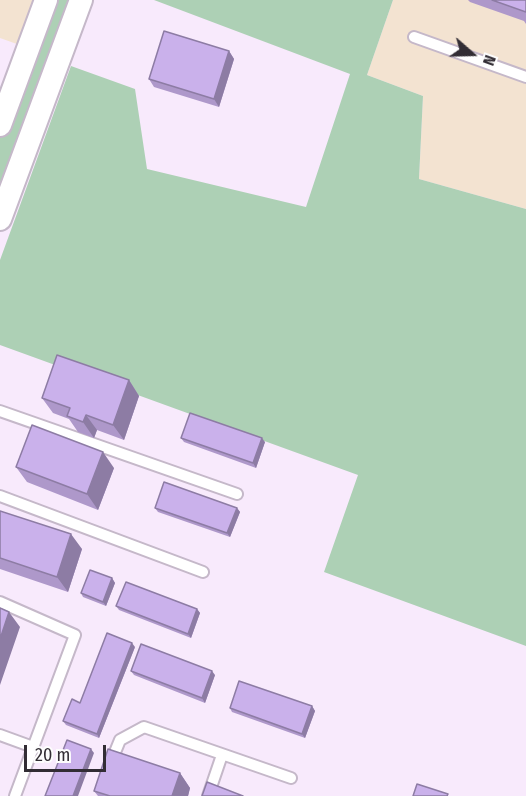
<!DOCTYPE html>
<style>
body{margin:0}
#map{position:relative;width:526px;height:796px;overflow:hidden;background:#f8eafc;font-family:"Fira Sans Condensed",sans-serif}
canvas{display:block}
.north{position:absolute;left:442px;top:24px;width:60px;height:60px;-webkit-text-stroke:4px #fdfdfd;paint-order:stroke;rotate:110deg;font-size:16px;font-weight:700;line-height:24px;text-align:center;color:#322d34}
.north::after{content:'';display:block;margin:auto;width:21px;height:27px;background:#322d34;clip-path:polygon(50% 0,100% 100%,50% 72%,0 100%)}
.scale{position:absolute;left:24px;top:745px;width:82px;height:27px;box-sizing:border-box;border:3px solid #322d34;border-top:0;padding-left:8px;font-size:18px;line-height:21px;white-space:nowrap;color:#322d34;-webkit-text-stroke:4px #fdfdfd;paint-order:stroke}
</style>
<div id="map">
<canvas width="526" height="796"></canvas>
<div class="north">N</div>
<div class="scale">20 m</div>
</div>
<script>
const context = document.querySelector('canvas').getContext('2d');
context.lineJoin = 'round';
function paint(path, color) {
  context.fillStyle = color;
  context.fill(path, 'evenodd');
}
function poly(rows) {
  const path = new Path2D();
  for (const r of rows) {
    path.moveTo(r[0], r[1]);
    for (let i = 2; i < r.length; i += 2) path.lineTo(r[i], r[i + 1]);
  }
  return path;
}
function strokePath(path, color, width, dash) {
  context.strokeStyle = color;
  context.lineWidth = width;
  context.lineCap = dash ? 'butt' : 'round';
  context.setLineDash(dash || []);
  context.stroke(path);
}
paint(poly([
 [0,0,46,0,28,48,0,38],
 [393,0,526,0,526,209,419,179,423,96,367,75]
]), '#f3e3d1');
paint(poly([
 [46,0,81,0,0,219,0,125],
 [154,0,393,0,367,75,423,96,419,179,526,209,526,646,324,572,358,475,0,345,0,260,71,66,135,89,147,169,306,207,350,74]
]), '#add0b5');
const service = poly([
 [414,37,526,77],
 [0,411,237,494],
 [0,496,203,572],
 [0,602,75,635,15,796],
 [0,735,33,747],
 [111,762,120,740,144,727,291,778],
 [208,796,222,755]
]);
const minor = poly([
 [0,125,46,0],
 [0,219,81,0]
]);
strokePath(service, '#c5b8c9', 14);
strokePath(minor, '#c5b8c9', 26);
strokePath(service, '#fff', 10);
strokePath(minor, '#fff', 22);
paint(poly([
 [468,0,526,0,526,24,524,21,470,2],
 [229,51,234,59,219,107,154,87,149,79],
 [129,380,139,396,124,440,97,430,94,438,78,432,69,419,53,413,42,398],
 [181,438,265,442,256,468,184,442],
 [16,467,114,468,98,510,27,482],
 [155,508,237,508,240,512,230,537,158,512],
 [0,511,82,549,68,592,0,569],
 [112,578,115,583,106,606,83,597,81,593],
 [116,606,197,609,200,613,191,638,119,610],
 [135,647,99,738,66,725,63,721,80,703],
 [131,671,215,675,205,703,134,675],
 [312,706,315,711,305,738,232,712,230,708],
 [180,773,190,788,188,796,98,796,94,791]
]), '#ae98ca');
paint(poly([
 [229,51,234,59,219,107,214,99],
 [129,380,139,396,124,440,113,425],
 [86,415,97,430,94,438,83,422],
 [262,438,265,442,256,468,253,463],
 [103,452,114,468,98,510,87,494],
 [237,508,240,512,230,537,227,533],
 [71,534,82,549,68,592,57,577],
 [112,578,115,583,106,606,103,602],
 [197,609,200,613,191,638,188,634],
 [9,612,20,627,0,685,0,639],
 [132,643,135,647,99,738,97,734],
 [212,671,215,675,205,703,202,698],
 [312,706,315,711,305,738,302,734],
 [91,749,94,753,78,796,73,796],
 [180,773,190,788,188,796,172,796]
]), '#8d7ca4');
const building = poly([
 [492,0,526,0,526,12,492,0],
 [164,31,229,51,214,99,149,79,164,31],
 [57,355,129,380,113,425,86,415,83,422,67,416,70,408,42,398,57,355],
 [190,413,262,438,253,463,181,438,190,413],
 [32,425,103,452,87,494,16,467,32,425],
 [164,482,237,508,227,533,155,508,164,482],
 [0,511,71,534,57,577,0,558,0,511],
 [90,570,112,578,103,602,81,593,90,570],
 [126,582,197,609,188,634,116,606,126,582],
 [0,608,9,612,0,639,0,608],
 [107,633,132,643,97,734,63,721,72,699,80,703,107,633],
 [141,644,212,671,202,698,131,671,141,644],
 [239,681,312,706,302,734,230,708,239,681],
 [67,740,91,749,73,796,45,796,67,740],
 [108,749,180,773,172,796,110,796,94,791,108,749],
 [207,782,243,796,202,796,207,782],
 [417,784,448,794,447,796,413,796,417,784]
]);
paint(building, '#cab1eb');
strokePath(building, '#8d7ca4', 1.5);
</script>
